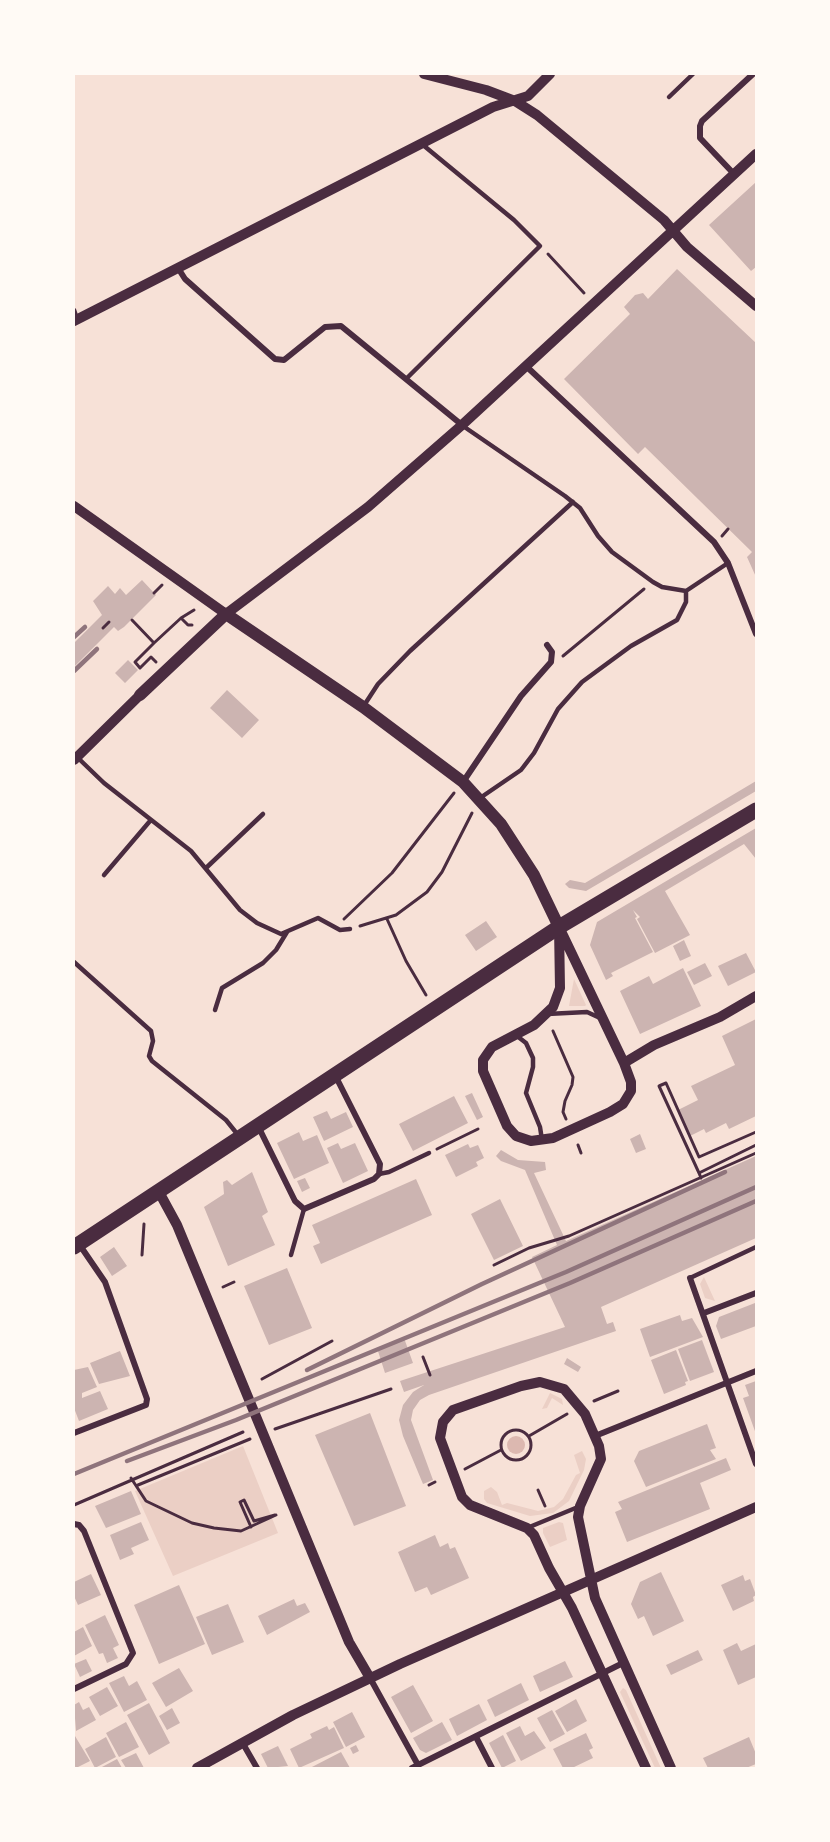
<!DOCTYPE html>
<style>
body{margin:0}
#map{position:relative;width:830px;height:1842px;overflow:hidden;background:#f7e1d7;font-family:Lato,sans-serif}
canvas{display:block}
.frame{position:absolute;inset:0;border:75px solid #fffaf5;pointer-events:none}
</style>
<div id="map">
<canvas width="830" height="1842"></canvas>
<div class="frame"></div>
</div>
<script>
const context = document.querySelector('canvas').getContext('2d');
context.lineJoin = 'round';
function paint(path, color) {
  context.fillStyle = color;
  context.fill(path, 'evenodd');
}
function poly(rows) {
  const path = new Path2D();
  for (const r of rows) {
    if (r.length === 3) {
      path.moveTo(r[0] + r[2], r[1]);
      path.arc(r[0], r[1], r[2], 0, 2 * Math.PI);
      continue;
    }
    path.moveTo(r[0], r[1]);
    for (let i = 2; i < r.length; i += 2) path.lineTo(r[i], r[i + 1]);
  }
  return path;
}
function strokePath(path, color, width, dash) {
  context.strokeStyle = color;
  context.lineWidth = width;
  context.lineCap = dash ? 'butt' : 'round';
  context.setLineDash(dash || []);
  context.stroke(path);
}
paint(poly([
 [574,979,586,1005,585,1006,569,1006],
 [704,1277,715,1301,705,1298,700,1284],
 [550,1393,562,1399,563,1405,552,1398,547,1408,542,1409],
 [243,1446,278,1533,173,1576,135,1491],
 [582,1451,586,1459,584,1470,569,1501,553,1513,530,1516,487,1503,484,1499,484,1491,491,1487,497,1492,502,1505,507,1503,538,1511,554,1507,563,1499,576,1475,580,1473,574,1455],
 [559,1522,563,1523,567,1540,550,1547,543,1533,543,1528],
 [623,1688,626,1690,661,1768,655,1768,620,1692]
]), '#ebcfc5');
paint(poly([
 [516,1445,9]
]), '#dcb8b0');
paint(poly([
 [756,182,756,267,751,271,709,225],
 [677,269,756,343,756,577,747,557,752,552,645,447,638,454,564,379,630,314,624,307,635,295,643,293,648,299],
 [142,580,156,595,124,627,118,631,114,627,74,667,74,643,102,615,93,601,108,586,115,594,120,588,126,595],
 [128,660,138,670,125,683,115,673],
 [227,690,259,720,242,738,210,708],
 [756,781,756,791,586,891,569,888,565,884,570,880,585,883],
 [756,828,756,859,744,844,665,891,690,935,655,953,637,919,640,917,633,910,637,917,635,918,653,952,611,973,613,976,606,980,590,945,597,922],
 [486,921,497,937,476,951,465,935],
 [684,940,691,956,680,961,673,946],
 [746,953,756,972,728,986,718,966],
 [705,963,712,976,694,985,687,972],
 [683,968,701,1006,640,1034,620,991,649,976,653,984],
 [756,1019,756,1116,729,1129,726,1123,706,1133,704,1129,690,1136,678,1110,698,1100,691,1086,735,1065,722,1036],
 [472,1093,483,1117,477,1120,465,1096],
 [454,1096,468,1123,413,1151,399,1124],
 [327,1111,331,1119,346,1112,353,1127,324,1141,313,1117],
 [299,1132,303,1141,317,1135,329,1163,294,1179,277,1143],
 [640,1134,646,1149,636,1153,630,1139],
 [338,1143,341,1149,355,1143,368,1171,343,1183,327,1148],
 [468,1144,470,1148,478,1145,484,1158,476,1162,478,1166,456,1177,445,1155],
 [501,1150,518,1160,545,1162,546,1170,534,1173,566,1241,756,1156,756,1238,601,1307,607,1324,613,1322,616,1331,429,1395,420,1400,413,1410,411,1420,433,1480,423,1484,403,1436,399,1420,403,1405,413,1392,424,1385,404,1392,400,1381,565,1327,532,1257,557,1245,525,1170,501,1161,496,1156],
 [252,1172,268,1212,262,1216,275,1245,228,1266,204,1207,224,1194,223,1182,227,1180,232,1185],
 [305,1178,310,1188,302,1192,297,1181],
 [416,1179,432,1215,321,1264,313,1246,320,1243,312,1225],
 [500,1199,523,1246,494,1260,471,1214],
 [114,1247,127,1266,112,1276,100,1257],
 [287,1268,312,1328,269,1345,244,1286],
 [755,1303,756,1326,721,1339,716,1326,719,1317],
 [680,1315,682,1321,692,1318,703,1337,650,1357,640,1329],
 [404,1338,413,1363,385,1373,377,1348],
 [702,1340,714,1372,690,1381,678,1349],
 [676,1350,688,1381,685,1382,686,1385,664,1394,651,1360],
 [120,1351,130,1376,99,1384,90,1363],
 [567,1358,581,1367,578,1372,564,1364],
 [88,1367,97,1387,82,1393,82,1398,100,1391,108,1409,79,1421,74,1408,74,1370],
 [756,1381,756,1434,743,1398,749,1396,745,1385],
 [370,1413,406,1506,354,1526,315,1435],
 [707,1424,716,1448,710,1450,716,1459,646,1487,634,1461,639,1451],
 [726,1458,731,1470,700,1483,710,1509,627,1542,615,1512,622,1509,618,1502],
 [131,1491,141,1514,106,1528,95,1506],
 [141,1522,149,1540,131,1548,134,1554,120,1560,110,1535],
 [435,1535,440,1547,448,1543,450,1549,455,1547,469,1578,431,1595,427,1587,415,1592,398,1552],
 [661,1572,684,1621,653,1636,644,1616,638,1619,631,1604,640,1582],
 [91,1574,101,1595,78,1605,74,1596,74,1582],
 [743,1575,745,1581,750,1579,756,1595,753,1597,754,1601,733,1611,721,1585],
 [179,1585,205,1644,159,1664,134,1605],
 [294,1599,297,1606,305,1603,310,1612,267,1635,258,1616],
 [228,1604,244,1642,212,1655,196,1617],
 [105,1615,119,1645,113,1648,118,1658,107,1663,103,1653,99,1654,85,1625],
 [83,1627,92,1646,74,1656,74,1632],
 [737,1643,741,1651,756,1644,756,1677,738,1685,723,1650],
 [698,1650,703,1660,671,1675,666,1665],
 [86,1659,92,1671,80,1677,74,1664],
 [565,1661,573,1677,540,1692,533,1676],
 [179,1668,193,1691,166,1707,152,1683],
 [124,1676,129,1686,137,1681,147,1700,124,1712,109,1683],
 [521,1683,529,1700,495,1717,487,1700],
 [413,1685,433,1721,411,1733,391,1697],
 [107,1687,118,1706,100,1716,89,1697],
 [576,1699,587,1721,567,1732,555,1711],
 [79,1702,83,1710,89,1707,96,1720,76,1731,74,1705],
 [149,1703,170,1743,149,1755,127,1715],
 [479,1704,487,1720,457,1736,449,1719],
 [172,1708,180,1723,167,1730,159,1716],
 [552,1710,565,1734,550,1742,537,1718],
 [352,1712,365,1737,346,1747,333,1722],
 [126,1722,139,1747,119,1757,106,1733],
 [442,1722,452,1740,426,1753,420,1750,413,1738],
 [327,1726,329,1730,334,1727,344,1748,299,1768,290,1749,312,1738,310,1734],
 [520,1726,525,1736,534,1731,546,1748,521,1761,506,1733],
 [586,1733,593,1748,589,1750,593,1758,572,1768,563,1768,553,1749],
 [503,1735,516,1761,502,1768,489,1743],
 [75,1736,90,1761,76,1768,74,1765],
 [106,1737,116,1757,95,1768,85,1749],
 [749,1737,756,1754,756,1764,746,1768,708,1768,703,1758],
 [356,1745,359,1751,353,1754,350,1748],
 [278,1746,288,1766,268,1768,261,1754],
 [341,1752,350,1768,310,1768],
 [136,1753,144,1768,126,1768,121,1760],
 [117,1759,122,1768,100,1768]
]), '#ccb4b1');
strokePath(poly([
 [548,254,584,293],
 [722,536,728,529],
 [154,593,162,585],
 [181,618,194,610],
 [132,620,154,643,181,618,188,625,192,625],
 [103,628,109,622],
 [154,643,135,662,140,668,151,657,156,662],
 [563,656,644,589],
 [344,919,392,873,454,793],
 [387,919,406,961,426,995],
 [360,926,396,915,427,892,442,872,472,813],
 [553,1031,573,1077,572,1085,565,1101,563,1112,566,1119],
 [578,1145,581,1153],
 [437,1149,478,1129],
 [699,1173,659,1086,666,1083,699,1157,756,1132],
 [701,1178,699,1173,756,1145],
 [142,1255,144,1224],
 [494,1265,529,1248,569,1236,756,1153],
 [223,1287,234,1282],
 [423,1357,430,1375],
 [262,1379,332,1341],
 [594,1401,618,1391],
 [275,1429,391,1389],
 [516,1445,15],
 [529,1436,567,1414],
 [465,1469,501,1450],
 [131,1478,146,1501,192,1523,214,1528,241,1531,276,1515],
 [138,1485,250,1439],
 [429,1485,435,1482],
 [538,1490,545,1506],
 [74,1505,243,1432],
 [251,1527,240,1502,244,1500,254,1521,275,1515]
]), '#4a2c40', 3);
strokePath(poly([
 [669,97,693,74],
 [74,310,77,319],
 [406,379,540,246,514,220,423,145],
 [463,426,565,496,580,508,598,536,612,552,653,582,662,587,686,591,728,563],
 [363,707,378,684,410,651,573,502],
 [77,757,104,783,191,851,240,910,257,923,281,934,318,918,340,930,350,929],
 [480,798,521,770,534,753,558,709,582,682,631,646,677,620,686,602,686,591],
 [206,868,263,814],
 [104,875,150,821],
 [74,962,151,1031,153,1041,149,1056,152,1061,226,1120,238,1135],
 [215,1010,222,988,263,963,276,950,287,932],
 [547,1014,587,1012,600,1018],
 [517,1036,526,1043,533,1058,533,1067,526,1093,540,1127,542,1140],
 [379,1174,389,1172,429,1153],
 [291,1255,304,1209],
 [690,1278,756,1247],
 [527,1528,578,1507]
]), '#4a2c40', 4.5);
strokePath(poly([
 [734,174,700,138,700,126,702,121,753,74],
 [178,268,185,279,275,359,284,360,325,327,341,326,462,425],
 [527,367,714,542,728,563,756,634],
 [463,782,521,696,551,662,552,652,547,645],
 [258,1126,295,1201,304,1209,374,1179,379,1174,380,1164,335,1075],
 [690,1278,756,1464],
 [704,1313,756,1293],
 [74,1433,146,1405,147,1399,105,1282,79,1244],
 [595,1436,756,1371],
 [74,1524,79,1525,84,1531,133,1653,126,1664,74,1689],
 [370,1678,418,1765],
 [476,1737,492,1768],
 [242,1742,257,1768],
 [412,1768,623,1663]
]), '#4a2c40', 6);
strokePath(poly([
 [424,74,486,90,515,101,537,115,664,220,687,247,756,306],
 [74,321,493,107,528,96,550,74],
 [74,506,226,614,368,507,462,425,756,154],
 [74,760,140,695],
 [559,927,624,1063,631,1082,631,1091,623,1104,610,1112,553,1138,531,1141,516,1136,507,1126,483,1071,483,1060,492,1047,534,1025,553,1007,560,988,559,927],
 [624,1063,654,1045,720,1017,756,996],
 [159,1192,177,1225,349,1642,370,1678],
 [197,1768,293,1715,400,1664,756,1507],
 [646,1768,572,1608,549,1568,534,1535,527,1528,470,1505,462,1497,440,1438,443,1422,453,1410,521,1386,540,1382,564,1389,585,1414,599,1446,601,1459,580,1506,578,1517,595,1598,671,1768]
]), '#4a2c40', 10);
strokePath(poly([
 [140,695,226,614,363,707,463,782,501,824,534,875,559,927]
]), '#4a2c40', 12);
strokePath(poly([
 [74,1247,559,927,756,810]
]), '#4a2c40', 15);
strokePath(poly([
 [74,637,85,627],
 [74,671,97,649],
 [307,1370,482,1284,725,1172],
 [127,1461,236,1420,570,1283,756,1201],
 [74,1474,566,1272,756,1187]
]), '#8f747c', 4.5);
</script>
